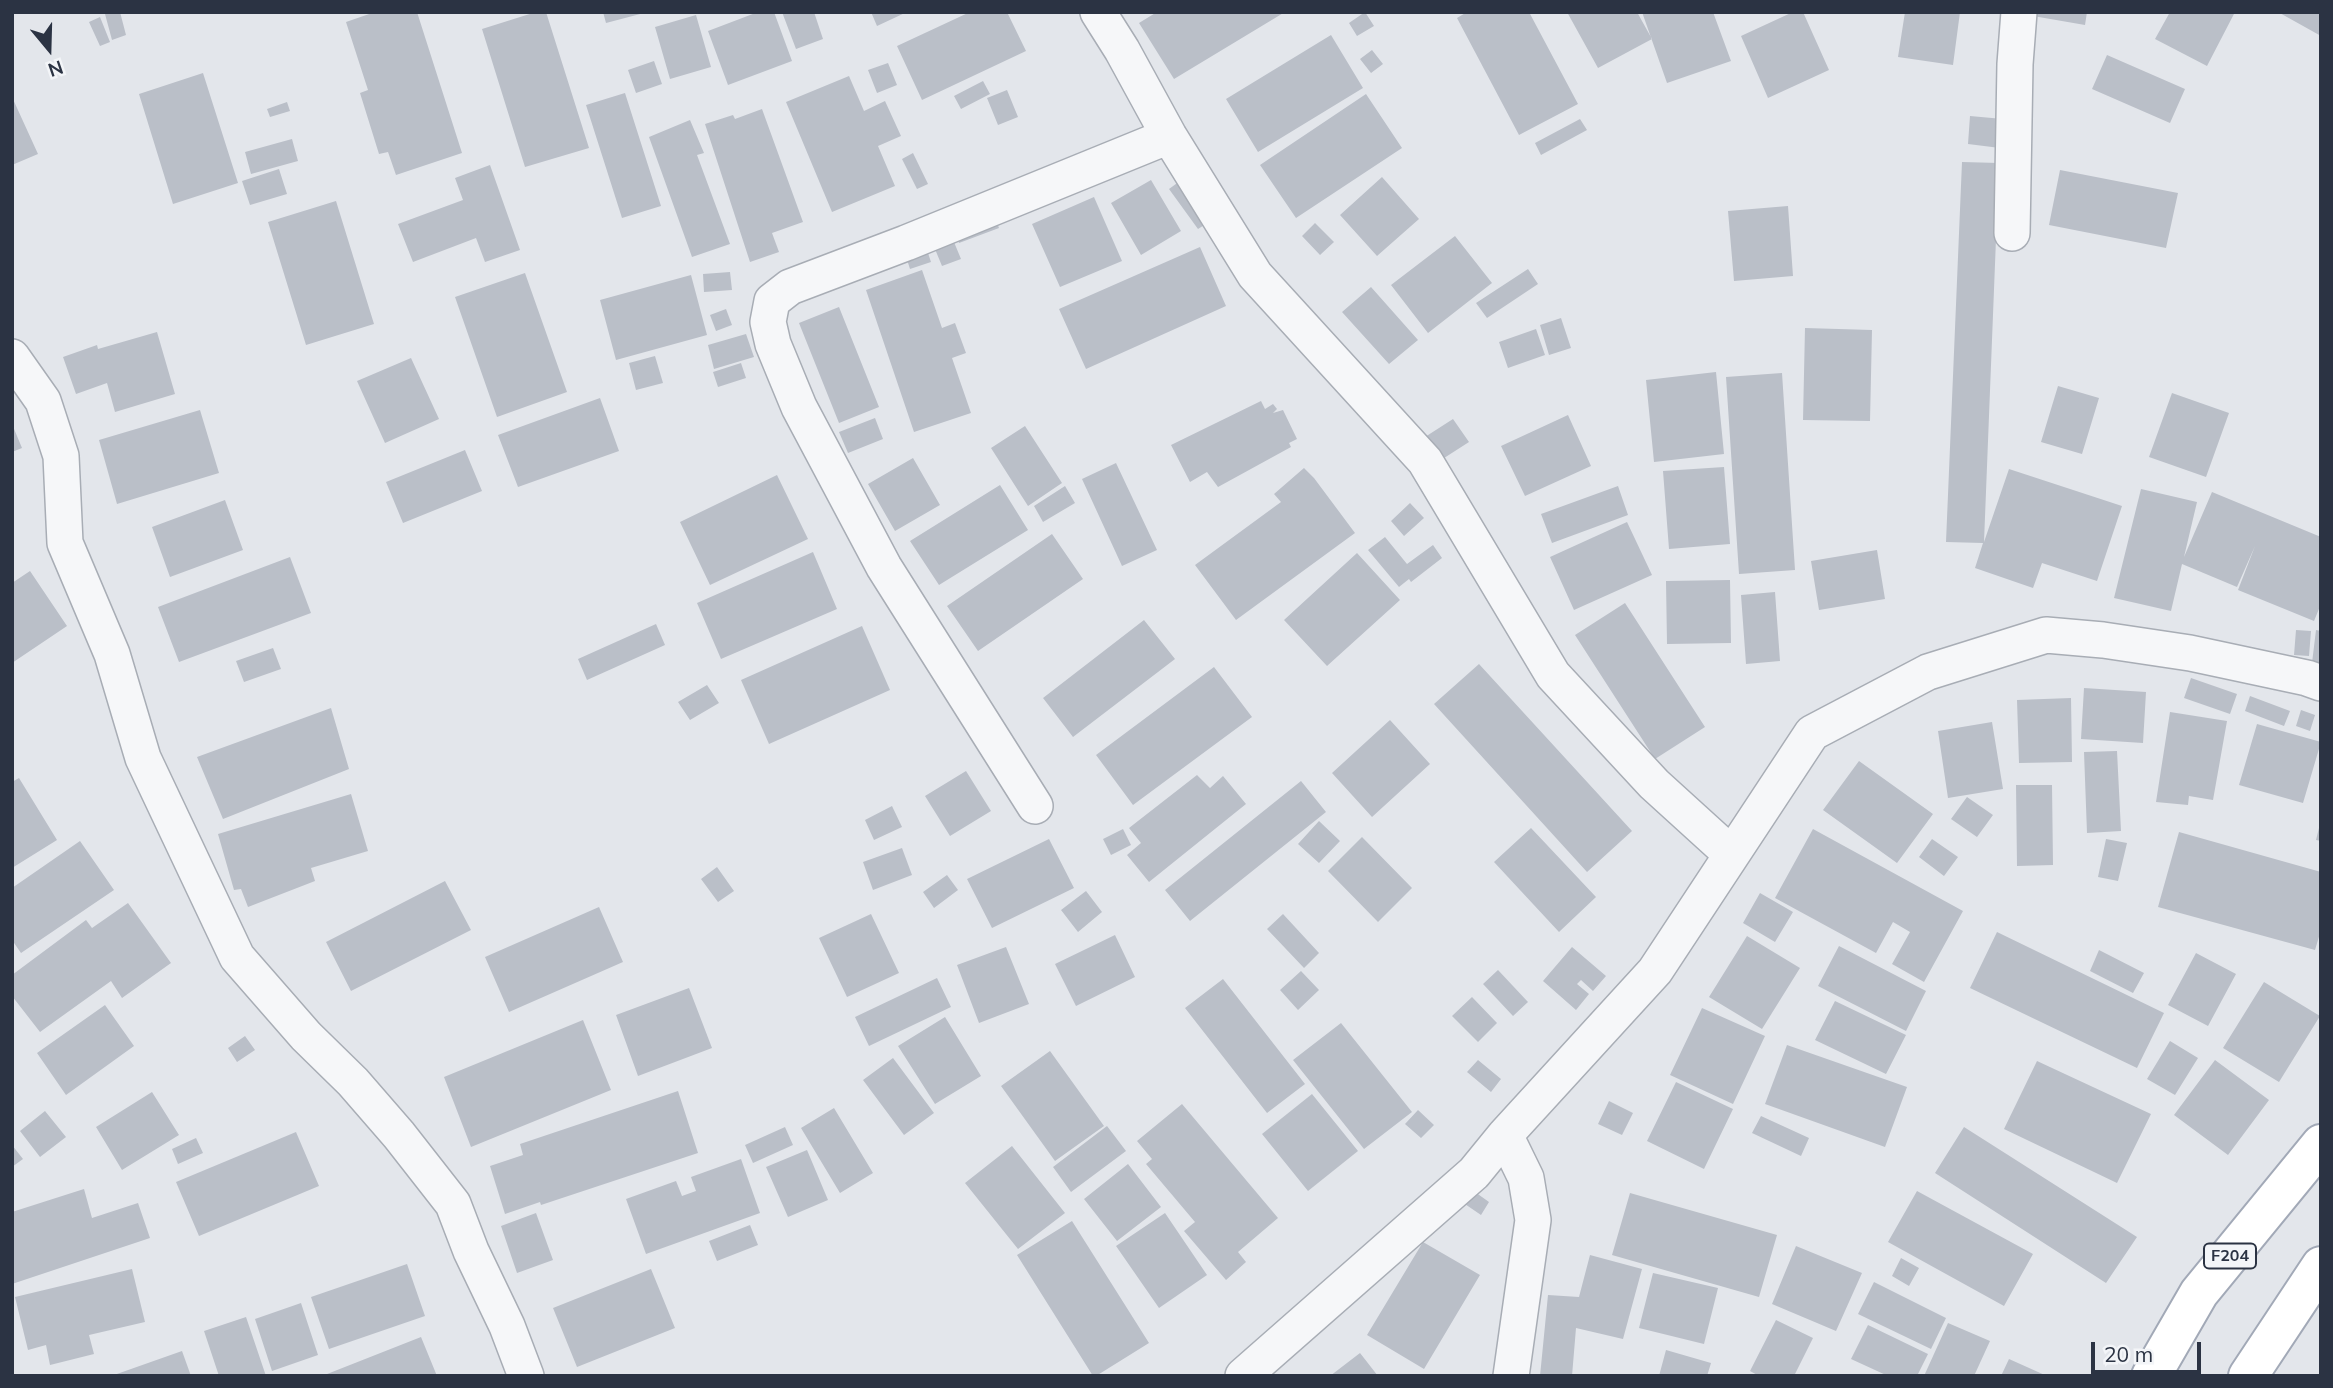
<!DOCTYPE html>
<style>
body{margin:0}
#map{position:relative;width:2333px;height:1388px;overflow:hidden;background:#e3e6eb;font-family:Mulish,sans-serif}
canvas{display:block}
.frame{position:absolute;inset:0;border:14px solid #2b3343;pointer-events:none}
.north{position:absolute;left:14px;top:14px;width:70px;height:70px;-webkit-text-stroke:5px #f3f5f8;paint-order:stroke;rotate:161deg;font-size:19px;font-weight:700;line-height:28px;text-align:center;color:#2b3343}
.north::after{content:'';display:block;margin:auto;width:24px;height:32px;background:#2b3343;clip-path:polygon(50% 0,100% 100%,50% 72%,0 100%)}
.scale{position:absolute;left:2091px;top:1342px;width:110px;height:32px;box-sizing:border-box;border:4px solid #2b3343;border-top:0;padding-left:9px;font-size:21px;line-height:24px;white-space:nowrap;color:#2b3343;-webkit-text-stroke:5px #f3f5f8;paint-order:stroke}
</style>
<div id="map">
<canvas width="2333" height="1388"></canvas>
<div class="frame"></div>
<div class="north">N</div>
<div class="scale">20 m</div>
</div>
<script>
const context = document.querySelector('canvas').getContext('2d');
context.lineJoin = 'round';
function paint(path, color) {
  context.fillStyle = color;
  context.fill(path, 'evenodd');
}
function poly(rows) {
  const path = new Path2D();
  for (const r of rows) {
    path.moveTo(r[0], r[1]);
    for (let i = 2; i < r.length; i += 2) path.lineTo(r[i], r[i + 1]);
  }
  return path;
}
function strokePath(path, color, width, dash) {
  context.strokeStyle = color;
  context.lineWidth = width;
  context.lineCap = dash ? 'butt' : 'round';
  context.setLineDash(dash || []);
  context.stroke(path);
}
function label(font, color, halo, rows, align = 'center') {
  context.font = font + ' Mulish,sans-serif';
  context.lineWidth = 5;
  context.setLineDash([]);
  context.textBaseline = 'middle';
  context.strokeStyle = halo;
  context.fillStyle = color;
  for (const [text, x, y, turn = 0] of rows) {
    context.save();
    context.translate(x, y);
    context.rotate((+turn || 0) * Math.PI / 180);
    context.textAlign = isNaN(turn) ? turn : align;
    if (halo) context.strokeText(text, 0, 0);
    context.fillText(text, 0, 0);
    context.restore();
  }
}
paint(poly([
 [120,12,126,35,112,40,105,14],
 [375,12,417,12,462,153,396,175,388,152,379,154,360,93,368,90,346,22],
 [536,12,546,12,589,148,525,167,482,29],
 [603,12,644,12,644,13,606,23],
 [758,12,774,12,792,61,728,85,708,31],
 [782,12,814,12,823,39,796,49],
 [871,12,907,12,877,26],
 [970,12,1007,12,1026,51,922,100,897,46],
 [1157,12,1285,12,1174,79,1139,23],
 [1365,12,1374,26,1357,36,1349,23],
 [1467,12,1529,12,1578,104,1519,135,1457,18],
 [1567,12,1637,12,1652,39,1598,68],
 [1642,12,1713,12,1731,61,1667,83],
 [1793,12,1803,12,1829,70,1768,98,1741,36],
 [1905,12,1960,12,1953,65,1898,57],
 [2033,12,2087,12,2085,25,2033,16],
 [2170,12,2235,12,2207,66,2155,39],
 [2278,12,2321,12,2321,36],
 [696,15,711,67,670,79,655,27],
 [100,17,110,42,100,46,89,22],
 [1331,35,1363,88,1258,152,1226,99],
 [1372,50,1383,64,1371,73,1360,59],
 [2107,55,2185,89,2170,123,2092,89],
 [654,61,662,84,636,93,628,70],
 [888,63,897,85,877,93,868,70],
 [203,73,238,183,173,204,139,94],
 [849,76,864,111,885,101,901,136,878,146,895,186,832,212,786,102],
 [983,81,990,94,961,109,954,96],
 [1007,90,1018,117,998,125,987,98],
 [625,93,661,206,622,218,586,105],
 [1366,94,1402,148,1296,218,1260,165],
 [12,97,38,154,12,165],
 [287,102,290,111,270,117,267,109],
 [762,109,803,222,772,233,779,252,750,262,705,124,733,115,735,119],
 [1970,116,2003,119,2000,148,1968,144],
 [1580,119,1587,130,1541,155,1535,143],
 [690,120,704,153,697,155,730,244,692,257,649,137],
 [292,139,298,161,251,174,245,152],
 [913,153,928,184,917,189,902,159],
 [1962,162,1999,163,1984,542,2009,469,2122,506,2097,581,2042,563,2033,588,1975,568,1983,543,1946,542],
 [490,165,520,250,485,262,476,238,413,262,398,224,463,200,455,178],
 [279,169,287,194,250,205,242,181],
 [2060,170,2178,193,2166,248,2049,225],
 [1382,177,1419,219,1377,256,1340,215],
 [1151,180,1181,231,1141,255,1111,203],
 [1180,181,1209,222,1198,229,1169,189],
 [1094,197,1122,261,1060,287,1032,224],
 [336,201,374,324,306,345,268,222],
 [1788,206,1793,276,1734,281,1728,211],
 [993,212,999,228,959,243,953,227],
 [1315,223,1334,242,1320,255,1302,236],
 [949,230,961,259,942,266,930,237],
 [1455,236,1492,283,1428,333,1391,285],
 [923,238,931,262,910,269,902,244],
 [1200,247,1226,306,1086,369,1059,309],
 [1528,269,1538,284,1487,318,1476,303],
 [922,270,942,328,955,323,966,353,952,358,971,413,914,432,866,290],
 [730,272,732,290,704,292,703,274],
 [525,273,567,392,497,417,455,297],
 [691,275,707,335,616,360,600,300],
 [1371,287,1418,340,1389,364,1342,312],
 [839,307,879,407,839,423,799,323],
 [726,309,732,325,716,331,710,315],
 [1561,318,1571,348,1549,355,1540,325],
 [1805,328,1872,330,1870,421,1803,420],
 [1536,329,1545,355,1508,368,1499,342],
 [157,332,175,394,115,412,107,383,76,394,63,357,97,345,98,349],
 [746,334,754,357,714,369,708,345],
 [655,356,663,383,636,390,629,363],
 [411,358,439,419,385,443,357,381],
 [741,363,746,378,718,387,713,372],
 [1716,372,1724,454,1654,462,1646,380],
 [1782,373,1795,570,1739,574,1726,377],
 [2058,386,2099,398,2082,454,2041,442],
 [2172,393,2229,413,2206,477,2149,457],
 [600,398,619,451,518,487,498,435],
 [1261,401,1265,409,1273,404,1277,409,1273,413,1283,410,1297,439,1289,443,1291,447,1218,487,1207,472,1190,482,1171,445],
 [200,410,219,473,117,504,99,440],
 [1568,415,1591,466,1525,496,1501,446],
 [875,418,883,439,848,453,839,432],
 [1453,419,1469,442,1441,460,1425,437],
 [12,424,22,448,12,452],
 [1025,426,1062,483,1028,506,991,448],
 [465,450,482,491,403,523,386,482],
 [913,458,940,505,895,531,868,484],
 [1116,463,1157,550,1122,566,1082,479],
 [1724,467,1730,544,1669,549,1663,471],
 [1304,468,1314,478,1355,533,1236,620,1195,565,1281,502,1274,494],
 [777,475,808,539,710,585,680,522],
 [1000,485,1028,530,939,585,910,541],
 [1065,486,1075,503,1043,522,1034,506],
 [1618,486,1628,515,1552,543,1541,514],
 [2141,489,2197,502,2184,557,2212,492,2321,537,2321,604,2314,621,2238,590,2255,546,2237,587,2182,564,2171,611,2114,598],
 [225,500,243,550,170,577,152,527],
 [1410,503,1424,518,1404,536,1391,521],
 [1627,522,1652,575,1574,610,1550,557],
 [1052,534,1083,579,978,651,947,606],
 [1385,537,1407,564,1433,545,1442,558,1411,582,1409,579,1399,587,1368,550],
 [1877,550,1885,599,1819,610,1811,561],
 [813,552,837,609,721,659,697,603],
 [1357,553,1400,600,1327,666,1284,620],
 [290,557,311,613,179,662,158,607],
 [30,571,67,626,12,663,12,583],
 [1730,580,1731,643,1667,644,1666,581],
 [1775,592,1780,661,1746,664,1741,595],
 [1625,603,1705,727,1655,759,1575,635],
 [1144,620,1175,659,1073,737,1043,698],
 [656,624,665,645,587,680,578,659],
 [862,626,890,690,769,744,741,680],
 [2296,630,2311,631,2309,656,2294,655],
 [2316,630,2321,631,2321,665,2312,663],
 [273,648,281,669,244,682,236,661],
 [1479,664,1632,831,1587,872,1434,704],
 [1214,667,1252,717,1133,805,1096,755],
 [2191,678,2237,694,2230,714,2184,698],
 [707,685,719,703,690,720,678,702],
 [2084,688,2146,692,2143,743,2081,739],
 [2250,696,2290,711,2284,726,2245,711],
 [2071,698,2072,762,2019,763,2017,700],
 [331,708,349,769,223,819,197,757],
 [2301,710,2315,715,2310,731,2296,726],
 [2170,712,2227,721,2213,800,2189,796,2188,805,2156,802],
 [1390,720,1430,764,1372,817,1332,773],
 [1992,722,2003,789,1948,798,1938,731],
 [2257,724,2321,742,2303,803,2239,785],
 [2117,751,2121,831,2087,833,2084,752],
 [1859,761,1933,814,1897,863,1823,810],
 [966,771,991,811,950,836,925,796],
 [1197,775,1210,788,1223,776,1246,804,1149,882,1127,855,1141,843,1129,828],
 [19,778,57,840,12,868,12,782],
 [1301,781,1326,812,1190,921,1165,890],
 [2016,785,2052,785,2053,865,2017,866],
 [351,794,368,851,311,868,315,881,248,907,241,889,234,890,218,834],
 [1967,797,1993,815,1977,837,1951,819],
 [892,806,902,827,874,840,865,820],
 [1319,821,1340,841,1319,863,1298,844],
 [2320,824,2321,824,2321,841,2316,840],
 [1531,828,1596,897,1559,932,1494,862],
 [1123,829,1131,845,1111,855,1103,839],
 [1813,829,1963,911,1924,982,1892,964,1910,932,1893,922,1876,953,1775,898],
 [2179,832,2321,872,2321,930,2315,950,2158,907],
 [1362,837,1412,888,1378,922,1328,871],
 [1049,839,1074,888,992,928,967,879],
 [1932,839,1958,857,1944,876,1919,857],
 [2106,839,2127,843,2118,881,2098,877],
 [80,841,114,890,21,953,12,940,12,888],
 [902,848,912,875,873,890,863,862],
 [717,867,734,891,718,902,701,879],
 [947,875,958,890,934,908,923,892],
 [445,881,471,930,351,991,326,942],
 [1086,891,1102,912,1078,932,1061,910],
 [1760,893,1793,912,1775,942,1743,923],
 [128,903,171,963,122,998,111,981,40,1032,12,996,12,975,86,920,92,928],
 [599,907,623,962,509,1012,485,957],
 [871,914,899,973,847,997,819,938],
 [1283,914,1319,953,1304,968,1267,929],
 [1997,932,2164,1013,2137,1068,1970,988],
 [1115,935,1135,977,1076,1006,1055,964],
 [1747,936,1800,968,1762,1029,1709,997],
 [1839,946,1926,991,1906,1031,1818,986],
 [1006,947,1029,1004,979,1023,957,965],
 [1572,947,1606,976,1593,991,1581,980,1577,984,1589,994,1576,1010,1543,981],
 [2099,950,2144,973,2133,993,2090,971],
 [2196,953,2236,974,2208,1026,2168,1005],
 [1498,970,1528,1002,1513,1016,1483,984],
 [1301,971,1319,990,1298,1010,1280,990],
 [937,978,951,1007,869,1046,855,1017],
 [1223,979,1305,1084,1267,1113,1185,1008],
 [2264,982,2320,1016,2279,1082,2223,1048],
 [689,988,712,1048,638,1076,616,1015],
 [1472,997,1497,1023,1478,1042,1452,1016],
 [1835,1001,1906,1035,1886,1074,1815,1040],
 [105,1005,134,1046,66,1095,37,1053],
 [1702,1008,1765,1036,1733,1104,1670,1075],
 [945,1017,981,1076,935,1104,898,1046],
 [583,1020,611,1090,471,1147,444,1077],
 [1341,1023,1412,1112,1364,1149,1293,1060],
 [245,1036,255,1050,237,1062,228,1048],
 [2170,1041,2198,1058,2175,1095,2147,1079],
 [1787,1045,1907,1087,1885,1147,1765,1104],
 [1050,1051,1104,1126,1055,1161,1001,1086],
 [893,1058,934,1113,904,1135,863,1080],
 [1478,1060,1501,1079,1491,1092,1467,1072],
 [2215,1060,2269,1100,2228,1155,2174,1115],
 [2037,1061,2151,1114,2117,1183,2004,1129],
 [1676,1082,1733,1109,1704,1169,1647,1141],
 [678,1091,698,1153,541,1205,540,1202,505,1214,490,1166,523,1155,520,1144],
 [152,1092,179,1135,122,1170,96,1127],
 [1312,1094,1358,1151,1308,1191,1262,1134],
 [1609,1101,1633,1113,1622,1135,1598,1124],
 [1182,1104,1278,1218,1238,1252,1246,1262,1226,1280,1184,1231,1195,1222,1146,1164,1152,1159,1137,1141],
 [834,1108,873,1173,840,1193,801,1128],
 [1418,1110,1434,1125,1421,1138,1405,1124],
 [45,1111,66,1137,40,1157,20,1131],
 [1761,1116,1809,1138,1801,1156,1752,1133],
 [1107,1126,1126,1151,1071,1192,1053,1167],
 [785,1127,793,1145,753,1163,745,1145],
 [1964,1127,2137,1237,2106,1283,1935,1173],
 [296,1132,319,1186,199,1236,176,1182],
 [196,1138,203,1153,178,1164,172,1149],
 [12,1145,23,1159,12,1167],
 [1012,1146,1065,1213,1018,1249,965,1183],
 [807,1150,828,1200,788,1217,766,1167],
 [741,1159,760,1213,646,1254,626,1199,676,1181,682,1196,696,1191,691,1177],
 [1128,1164,1161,1207,1117,1241,1084,1199],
 [1468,1187,1489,1202,1481,1215,1459,1200],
 [84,1189,92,1218,138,1203,150,1238,12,1284,12,1212],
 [1917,1191,2033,1254,2004,1306,1888,1242],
 [1630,1193,1777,1235,1759,1297,1612,1255],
 [536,1213,553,1260,517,1273,501,1226],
 [1165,1213,1207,1275,1159,1308,1116,1246],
 [1072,1221,1149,1343,1096,1376,1093,1376,1017,1255],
 [750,1225,758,1245,717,1261,709,1241],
 [1423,1242,1480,1275,1424,1369,1367,1335],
 [1796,1246,1862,1273,1836,1331,1772,1304],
 [1590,1255,1642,1269,1623,1339,1576,1328,1572,1376,1540,1376,1548,1295,1579,1297],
 [1901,1258,1919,1268,1909,1286,1892,1276],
 [407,1264,425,1316,329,1349,311,1297],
 [132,1269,145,1322,89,1335,94,1354,50,1365,46,1345,28,1350,15,1297],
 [651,1269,675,1328,577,1367,553,1308],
 [1653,1273,1718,1288,1704,1344,1639,1328],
 [1874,1282,1946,1318,1931,1349,1858,1314],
 [301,1303,318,1355,272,1371,255,1319],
 [246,1317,266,1376,219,1376,204,1331],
 [1776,1320,1813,1338,1794,1376,1759,1376,1750,1371],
 [1948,1323,1990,1341,1974,1376,1924,1376],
 [1868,1325,1928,1354,1917,1376,1888,1376,1851,1359],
 [421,1337,437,1376,322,1376],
 [1666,1350,1711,1363,1707,1376,1659,1376],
 [182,1351,191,1376,114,1376,114,1375],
 [1360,1353,1378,1376,1330,1376],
 [2009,1359,2047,1376,2001,1376]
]), '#babfc8');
const minor = poly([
 [1098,12,1122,50,1169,136,1255,275,1425,461,1553,675,1654,784,1731,854],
 [2012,233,2015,64,2019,12],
 [12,357,43,401,61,456,65,543,112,654,143,758,237,957,306,1036,353,1082,399,1135,453,1204,471,1251,507,1326,526,1376],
 [1035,806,884,567,799,407,773,344,768,322,772,301,790,287,906,243,1169,136],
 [1505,1135,1526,1178,1533,1220,1511,1376],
 [1243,1376,1474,1173,1505,1135,1655,971,1812,733,1928,672,2046,635,2103,640,2190,653,2307,678,2321,683]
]);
const primary = poly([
 [2151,1376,2199,1293,2321,1144],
 [2248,1376,2321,1266]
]);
strokePath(minor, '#a8adb5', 38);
strokePath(primary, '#a2a9b7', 42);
strokePath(minor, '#f6f7f9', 35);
strokePath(primary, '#fff', 38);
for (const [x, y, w] of [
 [2230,1256,52]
]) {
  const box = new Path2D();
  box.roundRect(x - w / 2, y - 12.5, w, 25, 5);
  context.fillStyle = '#f3f5f8';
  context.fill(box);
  strokePath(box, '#2b3343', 2);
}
label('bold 16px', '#2b3343', null, [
 ["F204",2230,1256]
]);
</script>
